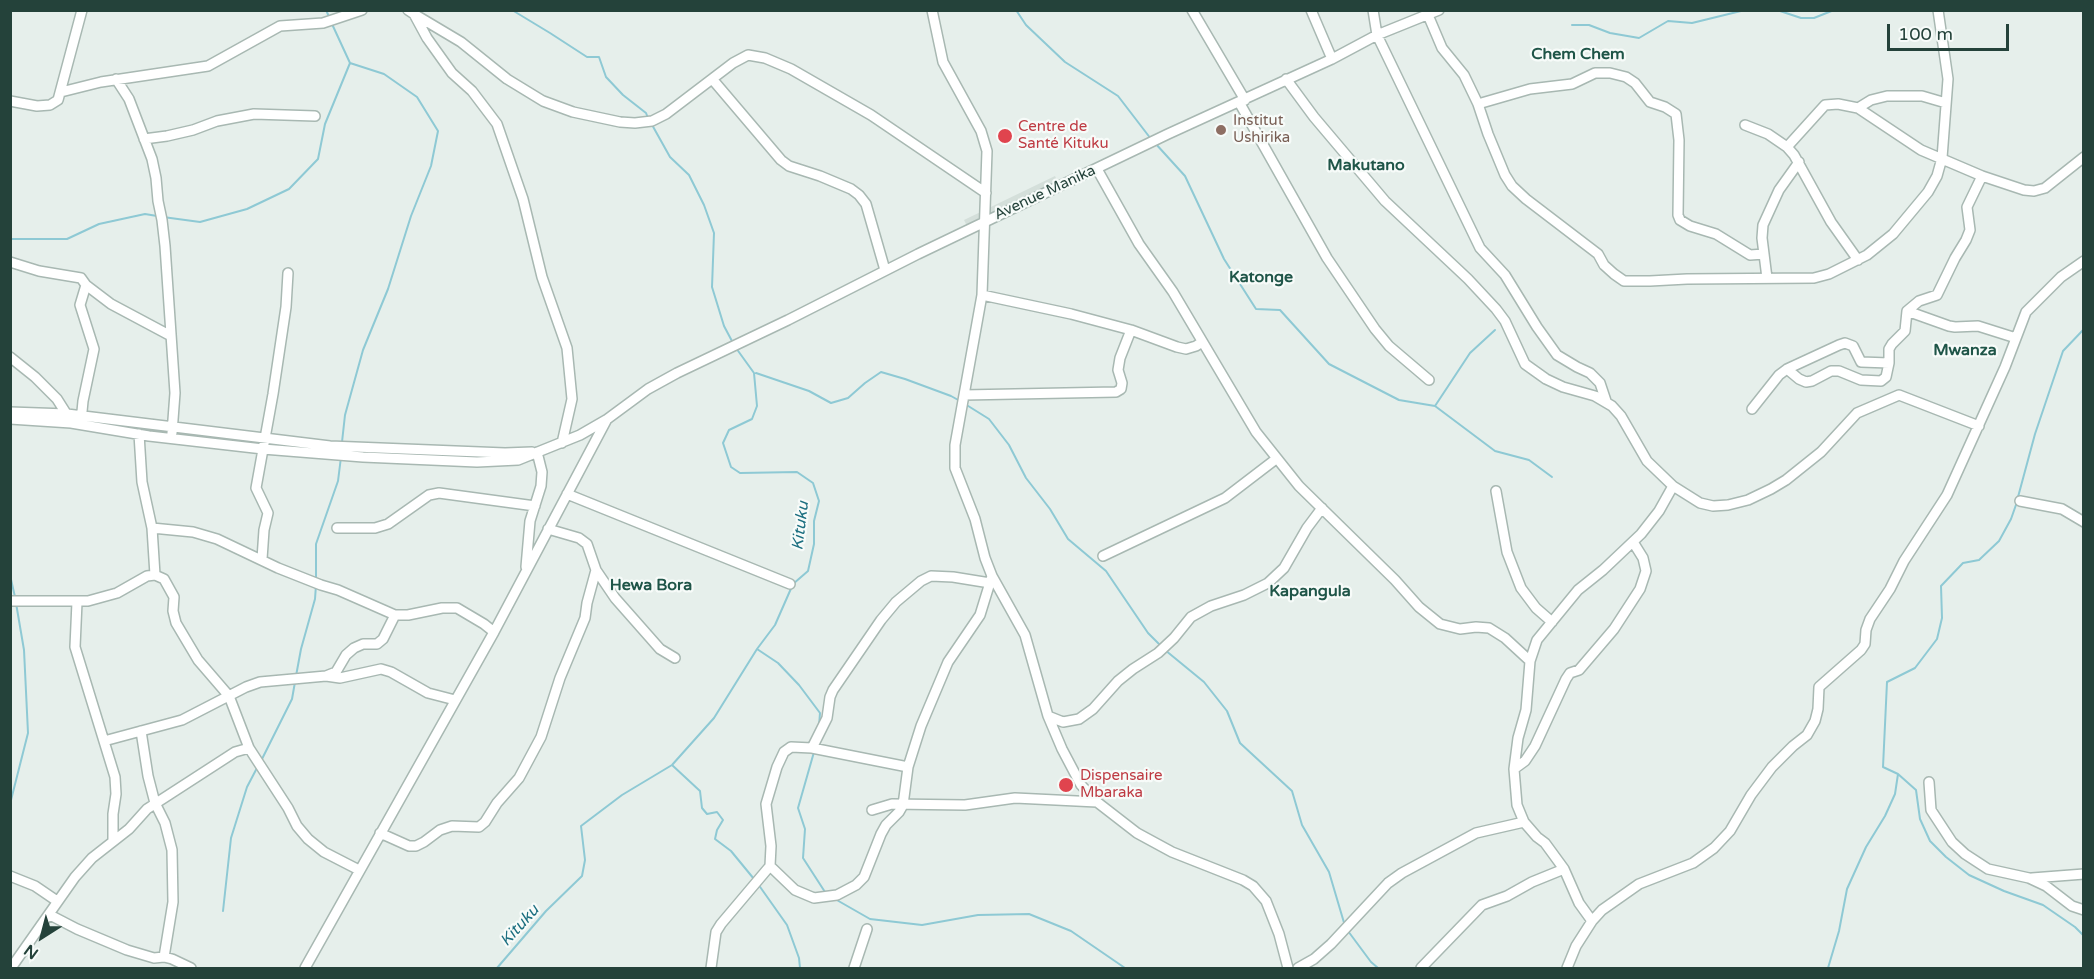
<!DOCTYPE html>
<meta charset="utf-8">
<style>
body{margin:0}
#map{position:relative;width:2094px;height:979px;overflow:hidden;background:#e6efeb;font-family:"Varela Round",sans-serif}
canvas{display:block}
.frame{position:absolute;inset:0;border:12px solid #24423a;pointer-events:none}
.north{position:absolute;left:12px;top:907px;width:60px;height:60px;-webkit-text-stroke:4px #f7fbf9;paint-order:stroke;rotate:216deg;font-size:16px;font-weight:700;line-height:24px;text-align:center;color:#24423a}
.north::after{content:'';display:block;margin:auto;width:21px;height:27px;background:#24423a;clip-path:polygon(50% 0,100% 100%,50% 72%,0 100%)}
.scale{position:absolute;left:1887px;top:24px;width:122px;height:27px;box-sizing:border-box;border:3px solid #24423a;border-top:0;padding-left:8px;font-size:18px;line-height:21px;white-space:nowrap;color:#24423a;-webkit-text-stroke:4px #f7fbf9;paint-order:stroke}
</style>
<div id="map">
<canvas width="2094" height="979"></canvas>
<div class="frame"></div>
<div class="north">N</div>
<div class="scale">100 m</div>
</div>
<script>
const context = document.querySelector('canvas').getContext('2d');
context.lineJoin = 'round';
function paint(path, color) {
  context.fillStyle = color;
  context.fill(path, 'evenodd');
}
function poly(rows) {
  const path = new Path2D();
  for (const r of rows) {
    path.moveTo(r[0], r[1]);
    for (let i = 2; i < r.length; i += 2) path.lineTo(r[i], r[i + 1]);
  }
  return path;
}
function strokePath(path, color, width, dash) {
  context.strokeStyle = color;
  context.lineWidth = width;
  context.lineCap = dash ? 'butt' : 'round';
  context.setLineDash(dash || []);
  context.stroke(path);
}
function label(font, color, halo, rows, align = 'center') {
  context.font = font + ' "Varela Round",sans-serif';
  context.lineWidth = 4.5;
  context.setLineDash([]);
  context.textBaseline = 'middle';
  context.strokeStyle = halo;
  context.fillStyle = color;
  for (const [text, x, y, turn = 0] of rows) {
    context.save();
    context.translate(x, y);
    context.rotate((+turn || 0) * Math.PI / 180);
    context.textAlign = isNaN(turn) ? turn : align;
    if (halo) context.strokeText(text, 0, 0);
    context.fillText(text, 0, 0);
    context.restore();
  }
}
paint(poly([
 [1055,176,1059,185,968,228,964,220]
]), '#d4dfda');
strokePath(poly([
 [326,10,330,19],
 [512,10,550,33,587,57,599,57,606,77,623,95,646,113,648,118],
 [1016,10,1026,25,1065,62,1118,96,1151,139],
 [1777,10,1801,18,1814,18,1834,10],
 [332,24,350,63,384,74,417,97,438,131,431,166,411,216,388,289,363,350,345,415,342,442],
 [1572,25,1589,25,1610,33,1639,38,1668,21,1692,23,1745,10],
 [651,123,670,157,689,175,704,205,714,233,712,287,724,326,733,343],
 [1155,143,1185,176,1224,259,1256,309,1280,310,1329,364,1399,400,1435,406,1495,451,1529,460,1552,477],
 [163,217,200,222,247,209,289,189,318,159,325,124,350,63],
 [10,239,67,239,99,224,145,214,157,216],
 [756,373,809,391,831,403,848,398,865,383,881,372,905,379,951,396,960,401],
 [965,404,989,419,1009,445,1026,478,1050,509,1068,539,1106,571,1148,633,1161,646],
 [1435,406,1470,353,1495,330],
 [2018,497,2035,434,2063,351,2084,329],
 [2017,502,2011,519,1999,541,1979,560,1963,563,1941,586,1942,618,1937,639,1915,668,1887,682,1883,767,1898,774,1916,790,1920,819,1930,841,1946,857,1969,875,2004,891,2043,905,2075,927,2084,936],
 [10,575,15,597],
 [316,580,316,544,338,481,341,457],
 [757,649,778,663,799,685,820,713,819,726],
 [1165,650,1204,682,1227,711,1240,743,1292,791,1302,825,1329,872,1345,926],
 [296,676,301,649,315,599,316,585],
 [814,752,798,808,805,829,803,858,825,892],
 [261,761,292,699,295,682],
 [672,765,700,791,702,808,707,814,717,812,723,820,717,830,715,839,731,851,754,879],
 [10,804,28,733,24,650,16,603],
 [758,884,787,925,799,958,800,968],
 [835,899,870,919,922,925,978,915,1029,914,1071,931,1125,968],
 [223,911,231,838,247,787,258,766],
 [1348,931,1371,962,1378,968],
 [497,968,546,911,582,876,585,860,581,826,622,795,672,765,714,718,757,649,775,625,793,584,808,571,814,544,814,521,819,501,813,483,797,472,740,473,731,467,723,443,729,430,752,419,757,406,754,373,736,348],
 [1828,968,1839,931,1847,889,1866,847,1885,816,1895,794,1898,774]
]), '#8ec9d4', 2);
const minor = poly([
 [408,10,414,14,427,38,452,73,472,91,497,124,523,199,542,277,567,348,572,399,562,443],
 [932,10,943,62,981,131,987,151,982,295,955,445,955,468,975,519,985,558,992,576,1025,635,1048,716,1062,749,1081,785,1097,802,1137,833,1172,852,1243,880,1253,886,1266,901,1279,934,1288,968],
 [1192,10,1245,100],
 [1311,10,1332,59],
 [1373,10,1377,35,1480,248,1505,275,1537,327,1557,355,1577,367,1590,373,1600,383,1606,401],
 [414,14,461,42,507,79,543,101,573,112,620,122,635,123,652,121,666,114,733,63,748,55,765,58,791,69,871,115,986,193],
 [1428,15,1442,48,1464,75,1478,104,1488,134,1505,175,1512,186,1526,199,1598,254,1604,265,1614,274,1624,281,1650,281,1687,279,1814,278,1829,274,1867,255,1893,234,1928,192,1937,176,1942,158,1948,79,1938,10],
 [116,79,129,99,152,159,156,178,158,201,162,220,165,246,175,393,172,433],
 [1286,79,1314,117,1385,201,1468,279,1496,309,1505,321,1525,364,1546,379,1563,387,1595,396,1612,406,1621,416,1647,461,1673,486,1700,503,1713,506,1728,505,1748,500,1771,489,1786,480,1821,452,1857,413,1899,395,1979,426],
 [713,80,781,160,789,166,820,176,851,189,859,195,866,204,885,270],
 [61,92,101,82,208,66,280,26,323,23,362,10],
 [10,101,37,106,50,105,58,100,82,10],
 [1239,102,1327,258,1375,329,1389,346,1429,380],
 [1478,104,1530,89,1572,84,1595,73,1610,73,1626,77,1635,83,1650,102,1665,107,1676,114,1679,140,1678,215,1680,220,1690,226,1716,234,1750,255,1764,254],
 [1858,108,1871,100,1887,96,1922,96,1946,103],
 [1745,125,1768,134,1787,147,1794,155,1831,222,1858,260],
 [144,139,167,136,193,130,217,121,254,114,315,116],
 [1787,147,1825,105,1838,104,1858,108,1921,150,1982,176,2024,190,2034,191,2045,188,2084,157],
 [1097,169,1139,244,1173,292,1256,432,1299,486,1395,580,1419,607,1440,624,1460,629,1476,627,1489,628,1505,638,1530,661],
 [10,262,39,271,81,278,86,285,111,304,171,336],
 [1767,278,1762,238,1763,225,1779,190,1799,162],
 [982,295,1071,314,1131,330,1177,347,1186,349,1196,346,1202,342],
 [1907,311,1949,326,1955,327,1978,326,2016,338],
 [10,357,35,377,57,399,69,418],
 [1787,369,1799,379,1806,382,1812,381,1831,371,1839,371,1861,380,1881,381,1886,377,1889,363,1889,349,1892,344,1905,331,1907,311,1919,301,1937,295,1955,258,1966,240,1970,230,1967,207,1982,176],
 [964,395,1116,392,1121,389,1122,383,1118,370,1120,358,1131,330],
 [1752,409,1779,375,1787,369,1839,345,1845,343,1853,346,1861,362,1889,363],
 [10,412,67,414,330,446,505,453,532,452],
 [10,419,71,423,149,436,263,449,363,457,477,462,518,460,580,435,606,420,648,389,677,373,788,320,918,254,1168,134,1332,59,1377,35,1439,10],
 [81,422,83,401,94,349,80,305,86,285],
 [139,434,142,482,152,528,155,575],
 [1496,491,1507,552,1521,588,1536,608,1552,622],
 [567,494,790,584],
 [2020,501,2062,509,2084,522],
 [152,528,193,532,217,539,278,568,321,585,338,590,395,615,408,615,442,608,457,608,484,624,494,632],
 [337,528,375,528,388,524,429,495,439,493,535,506],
 [548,529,579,538,587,544,596,570,615,598,660,649,675,658],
 [1103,556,1225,498,1276,459],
 [262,559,264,530,268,513,256,488,273,394,286,307,288,273],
 [526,567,530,521,541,486,542,472,537,452],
 [10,601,88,601,117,593,147,576,155,575,164,579,174,597,173,611,176,623,198,660,229,696,249,748,288,808,297,826,308,839,324,852,359,870],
 [77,602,75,647,115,777,116,794,113,814,113,841],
 [326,676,340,678,381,669,391,672,428,693,455,700],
 [1048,716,1063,722,1079,719,1093,709,1118,681,1133,669,1158,653,1174,638,1191,617,1211,606,1244,595,1268,583,1284,568,1307,528,1322,508],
 [141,731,148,776,155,803,165,823,172,850,173,902,164,957],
 [104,741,182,720,246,687,260,682,326,676,336,672,346,655,354,648,363,644,377,644,383,639,395,615],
 [812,748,827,718,830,697,833,690,881,620,896,602,921,581,931,576,953,577,990,583],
 [1514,769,1525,761,1535,746,1566,679,1570,673,1579,670,1614,629,1640,589,1646,571,1643,558,1633,542],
 [1929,782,1931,810,1952,842,1965,854,1988,869,2029,878,2046,886,2072,906,2084,910],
 [872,810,892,804,965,805,1015,798,1097,802],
 [380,833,409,846,416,846,424,842,440,830,452,826,479,827,485,822,497,803,519,778,541,737,560,678,585,618,587,603,596,570],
 [770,866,795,890,814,898,837,895,856,885,864,877,881,834,886,825,899,812,903,805,908,767,921,726,948,662,980,615,992,576],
 [10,876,35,886,57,901],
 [2032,878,2084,874],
 [50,915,77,929,127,950,154,958,164,957,172,959,191,968],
 [1592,921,1579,903,1564,869,1545,843,1537,837,1524,822,1517,805,1514,769,1518,738,1526,710,1530,661,1537,640,1578,590,1603,570,1641,534,1659,511,1673,486],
 [11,968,75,877,92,858,129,829,147,809,235,752,249,748],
 [305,968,494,632,606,421],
 [711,968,716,932,721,924,770,866,771,846,766,804,777,767,784,752,791,747,812,748,908,767],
 [854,968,867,929],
 [1298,968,1314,959,1331,944,1388,883,1402,873,1476,833,1524,822],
 [1421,968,1482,905,1507,896,1532,882,1564,869],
 [1567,968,1576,946,1592,921,1602,910,1639,884,1693,863,1714,848,1730,831,1751,795,1772,767,1793,746,1807,735,1815,721,1818,709,1819,687,1861,650,1865,644,1866,630,1870,619,1890,589,1904,561,1947,495,2005,367,2026,312,2061,277,2084,261]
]);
strokePath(minor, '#a8b8b2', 12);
strokePath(minor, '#fff', 9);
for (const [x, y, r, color] of [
 [1221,130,6,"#8d6e63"],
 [1005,136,8,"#e0444e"],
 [1066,785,8,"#e0444e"]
]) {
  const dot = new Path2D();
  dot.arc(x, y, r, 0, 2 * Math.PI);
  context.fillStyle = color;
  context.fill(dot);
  strokePath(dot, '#f7fbf9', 2);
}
label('15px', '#785e54', '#f7fbf9', [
 ["Institut",1233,121],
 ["Ushirika",1233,138]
], 'left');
label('15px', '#be3a42', '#f7fbf9', [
 ["Centre de",1018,127],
 ["Santé Kituku",1018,144],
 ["Dispensaire",1080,776],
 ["Mbaraka",1080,793]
], 'left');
label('15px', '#24423a', '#f7fbf9', [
 ["Avenue Manika",1045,193,-25]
]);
label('bold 16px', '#1f5548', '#f7fbf9', [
 ["Chem Chem",1578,55],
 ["Makutano",1366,166],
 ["Katonge",1261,278],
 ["Mwanza",1965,351],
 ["Hewa Bora",651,586],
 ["Kapangula",1310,592]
]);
label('italic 16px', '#1c6f80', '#f7fbf9', [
 ["Kituku",801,526,-83],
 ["Kituku",520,926,-48]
]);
</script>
